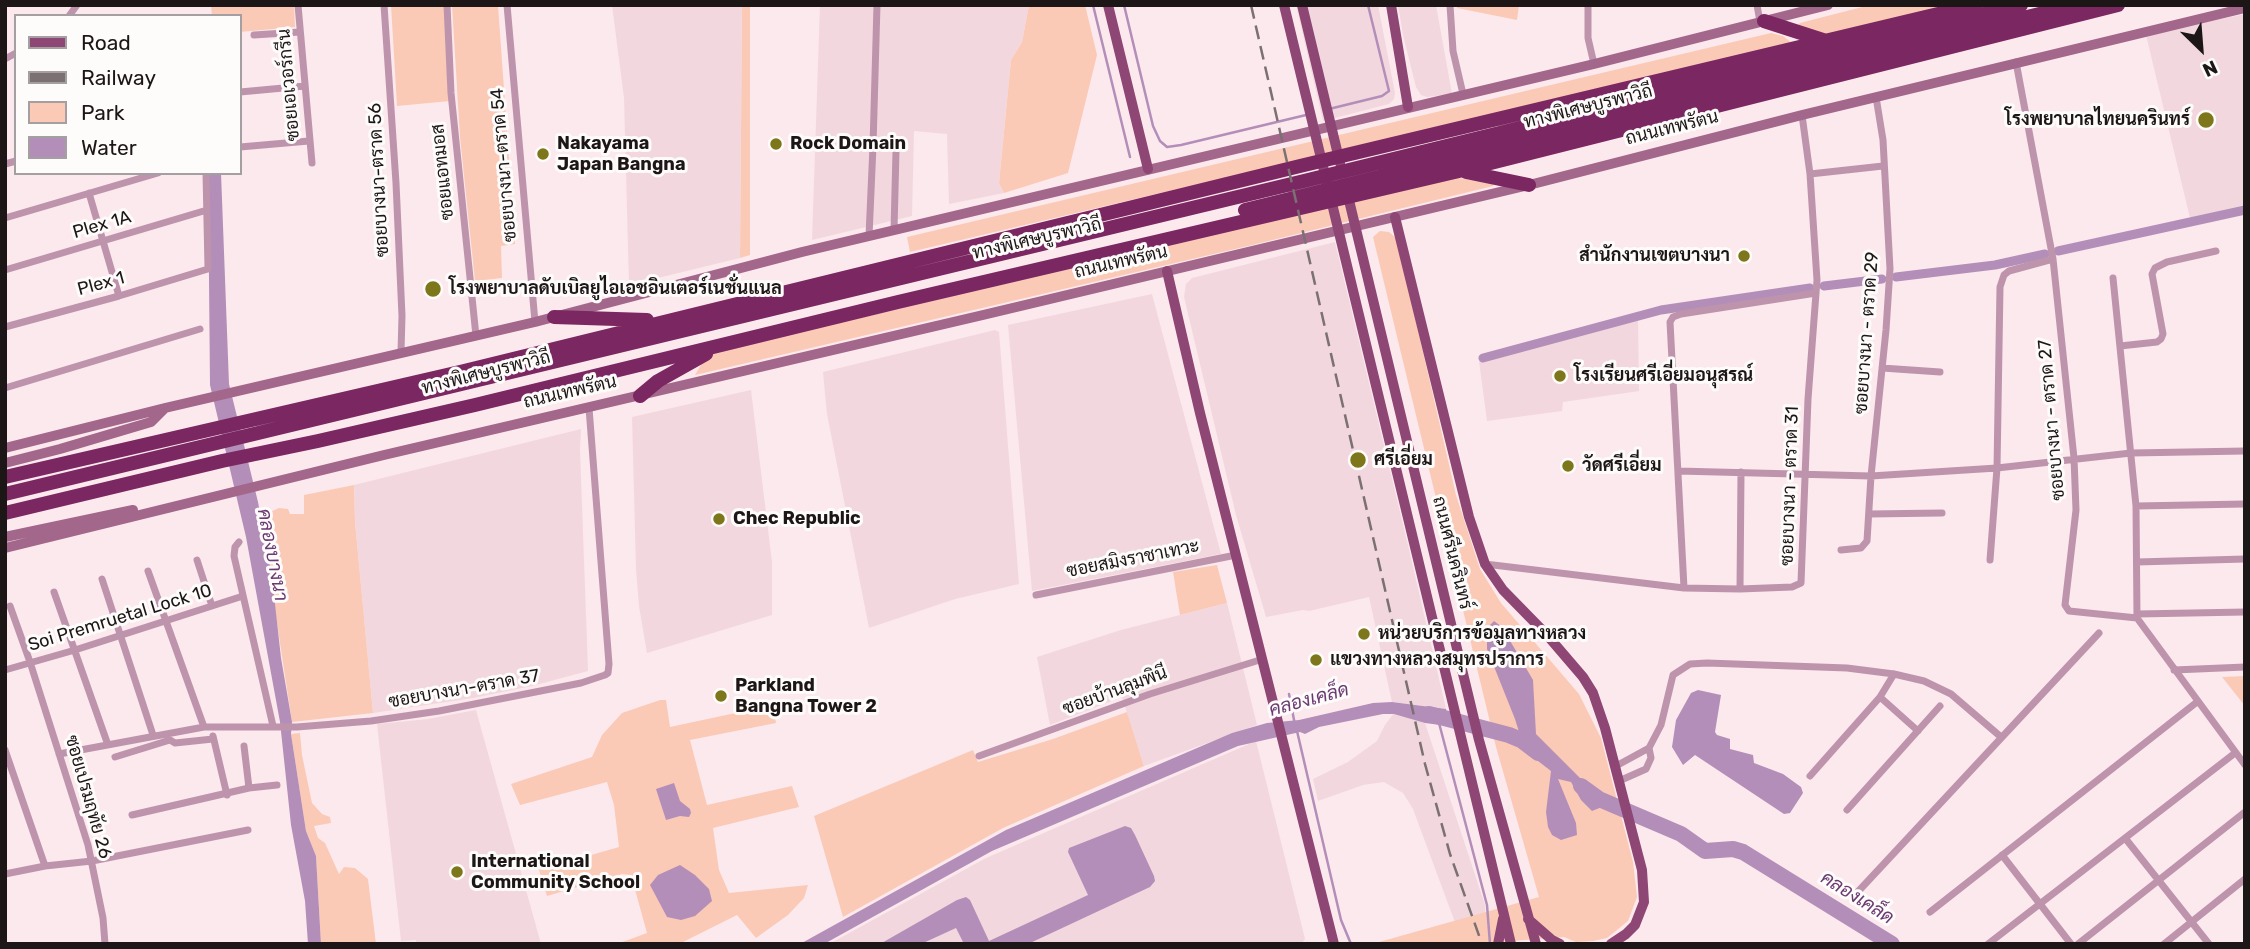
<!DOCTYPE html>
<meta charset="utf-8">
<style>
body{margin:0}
#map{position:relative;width:2250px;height:949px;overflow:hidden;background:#fce9ed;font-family:Rubik,sans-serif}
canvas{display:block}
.frame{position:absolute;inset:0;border:7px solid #1c1617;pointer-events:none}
.legend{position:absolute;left:14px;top:14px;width:228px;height:161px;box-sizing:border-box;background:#fefbfb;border:2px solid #a49fa0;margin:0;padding:9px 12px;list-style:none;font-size:21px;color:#1c1617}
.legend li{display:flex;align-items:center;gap:14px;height:35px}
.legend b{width:35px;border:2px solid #a49fa0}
.north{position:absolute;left:2166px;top:14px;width:70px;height:70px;-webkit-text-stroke:5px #fefbfb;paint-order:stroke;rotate:155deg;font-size:19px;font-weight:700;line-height:28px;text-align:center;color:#1c1617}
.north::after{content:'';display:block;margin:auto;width:24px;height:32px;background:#1c1617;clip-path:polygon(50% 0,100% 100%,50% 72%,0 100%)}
</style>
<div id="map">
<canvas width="2250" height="949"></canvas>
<div class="frame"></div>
<ul class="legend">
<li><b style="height:9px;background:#8e4675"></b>Road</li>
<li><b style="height:9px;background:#7b7072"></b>Railway</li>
<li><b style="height:19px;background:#facab6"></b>Park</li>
<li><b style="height:19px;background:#b38eb9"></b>Water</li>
</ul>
<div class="north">N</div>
</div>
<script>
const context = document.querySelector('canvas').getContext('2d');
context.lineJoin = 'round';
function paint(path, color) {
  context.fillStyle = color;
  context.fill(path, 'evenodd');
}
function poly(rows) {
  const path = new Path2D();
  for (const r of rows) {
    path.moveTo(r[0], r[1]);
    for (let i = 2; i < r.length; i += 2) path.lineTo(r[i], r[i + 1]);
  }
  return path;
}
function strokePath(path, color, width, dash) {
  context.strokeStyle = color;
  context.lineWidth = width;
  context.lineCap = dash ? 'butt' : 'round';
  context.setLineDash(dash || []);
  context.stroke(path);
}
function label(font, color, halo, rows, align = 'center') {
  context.font = font + ' Rubik,Sarabun,sans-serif';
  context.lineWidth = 6;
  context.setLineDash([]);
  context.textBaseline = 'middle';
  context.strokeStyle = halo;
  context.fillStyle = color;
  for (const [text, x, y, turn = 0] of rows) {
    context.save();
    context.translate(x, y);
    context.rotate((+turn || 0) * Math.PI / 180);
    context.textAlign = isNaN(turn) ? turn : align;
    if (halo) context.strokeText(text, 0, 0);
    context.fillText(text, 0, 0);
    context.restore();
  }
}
paint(poly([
 [612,5,742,5,740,258,629,285,624,98],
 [820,5,1029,5,1022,42,1011,60,999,183,1004,193,949,204,947,134,914,131,912,216,812,240],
 [1296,5,1378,5,1395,93,1394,99,1389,104,1323,121],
 [1398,5,1436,5,1452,94,1427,97,1421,95,1416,87,1403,35],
 [2245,14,2245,205,2190,218,2146,35],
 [1335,242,1408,545,1446,709,1392,702,1369,597,1309,611,1303,610,1266,617,1236,515,1184,297,1186,284,1192,278],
 [1152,294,1221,554,1032,591,1008,325],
 [1638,318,1639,391,1563,402,1562,411,1487,421,1479,361],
 [995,330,999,332,1019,584,955,599,869,628,827,414,823,372],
 [751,390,772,562,772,615,647,653,639,606,636,569,632,417],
 [581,429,580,449,588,671,532,686,473,698,373,713,355,522,354,485],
 [1227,603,1257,725,1144,766,1122,697,1050,725,1037,657,1121,630],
 [476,710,541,944,416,944,416,940,401,941,377,724,428,719],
 [1394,713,1425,723,1485,905,1486,929,1481,944,1463,944,1413,809,1403,793,1384,782,1363,785,1318,801,1313,779,1348,762,1377,741,1385,725],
 [1256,741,1305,939,1301,944,829,944,986,858]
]), '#f2d8de');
paint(poly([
 [211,5,294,5,295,27,240,32,240,16,212,16],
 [391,5,444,5,450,101,397,106],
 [452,5,498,5,515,244,501,246,502,278,475,281,460,137],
 [742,5,750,5,750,255,740,258],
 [1029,5,1085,5,1097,55,1068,173,1004,193,999,183,1011,60,1022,42],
 [1457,5,1519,5,1517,20,1457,8],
 [1870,5,1961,5,1822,37,1797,26,1800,23],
 [1771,33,1783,36,1793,44,910,252,907,237],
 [1450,177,1493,182,1493,186,1248,246,695,375,705,358,717,352],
 [1380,231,1389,232,1397,239,1456,495,1480,569,1501,603,1579,694,1601,738,1633,862,1637,897,1628,921,1607,938,1593,941,1576,942,1564,937,1471,944,1372,944,1539,897,1496,747,1373,237],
 [354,485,355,522,373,713,292,722,262,524,268,513,279,508,288,509,290,514,304,514,304,495],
 [1217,565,1227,603,1180,615,1173,572],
 [2245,676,2245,706,2222,677],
 [660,700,666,700,670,727,773,705,776,723,690,740,707,805,792,786,799,807,713,828,719,870,729,893,808,885,804,898,788,915,756,938,737,915,679,944,617,944,647,933,631,875,622,874,547,896,539,870,619,847,614,805,607,782,520,805,511,784,592,757,602,735,622,713],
 [1127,712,1144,766,1003,828,843,917,814,816,973,750,978,762,1053,739],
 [300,733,302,755,312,803,322,814,330,817,331,823,314,826,318,838,325,843,339,874,344,867,355,868,368,879,376,944,321,944,316,856,306,831,291,734]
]), '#facab6');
paint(poly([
 [208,173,221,173,229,384,258,502,272,577,281,658,292,722,291,734,306,831,316,856,321,944,308,944,305,901,291,825,280,722,246,537,210,385],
 [1494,621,1502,627,1533,680,1536,734,1595,793,1602,807,1592,811,1581,800,1571,782,1558,779,1576,823,1577,835,1561,840,1552,835,1548,827,1546,812,1551,771,1525,751,1515,719,1487,649,1487,628],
 [1698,690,1721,695,1715,732,1717,735,1730,739,1730,749,1753,755,1754,763,1783,774,1801,787,1803,793,1790,813,1784,814,1695,755,1683,765,1672,747,1676,720,1691,693],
 [1392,702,1446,709,1448,726,1425,723,1394,714,1383,714,1319,727,1305,734,1300,732,1238,746,992,851,824,944,800,944,1006,830,1232,733,1267,723,1299,720,1373,703],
 [674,783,680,801,690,809,691,813,689,817,680,816,666,820,656,789],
 [1125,826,1131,828,1135,835,1154,876,1155,881,1150,887,1028,944,964,944,956,928,921,944,880,944,957,900,966,897,970,900,989,941,1088,895,1068,852,1069,848],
 [680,865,695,875,709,889,712,901,695,916,681,920,667,917,650,885,658,875]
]), '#b38eb9');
strokePath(poly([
 [1093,5,1130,157],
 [1124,5,1153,126,1160,141,1167,147,1181,145,1306,115],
 [1329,109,1382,96,1389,91,1368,5],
 [1289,694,1295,725],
 [1439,723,1487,905,1490,944],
 [1297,731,1341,920,1351,944]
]), '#b38eb9', 2.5);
strokePath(poly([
 [2058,251,2245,210],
 [1896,277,1995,265,2045,254],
 [1824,286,1882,279],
 [1483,358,1661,310,1810,288]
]), '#b38eb9', 9);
strokePath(poly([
 [1429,714,1509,735,1521,740,1538,753],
 [1581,786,1599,799,1681,834,1705,851,1733,849,1743,852,1892,944]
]), '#b38eb9', 16);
strokePath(poly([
 [298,5,312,163],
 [384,5,396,183,402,316,401,352],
 [447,5,451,93,476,336],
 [507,5,535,322],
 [877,5,873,146,894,148,896,151,894,230],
 [1450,5,1453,51,1463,94],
 [1588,5,1588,38,1594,64],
 [1757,5,1760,22],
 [69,16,77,5],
 [254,35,300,32],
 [5,59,16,53],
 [2016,62,2053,259,2074,458,2076,510,2065,605,2069,611,2137,618,2245,765],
 [240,92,305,86],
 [240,147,309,141],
 [5,164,16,161],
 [1810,174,1883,166],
 [89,193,119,296],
 [5,218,158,173],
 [869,236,873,146],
 [5,270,207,210],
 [2113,278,2136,506,2137,618],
 [5,327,119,296,208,269,206,173],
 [2120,346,2157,342,2161,339,2163,334,2152,274,2155,268,2167,262,2216,251],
 [1882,368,1940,372],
 [5,388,200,329],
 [1678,471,1871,476,1997,468,2131,453,2245,451],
 [2136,506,2245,504],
 [1869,514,1942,513],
 [239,542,235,547,234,556,273,726],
 [1841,550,1861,548,1867,541,1871,476,1886,330,1890,269,1883,140,1876,97],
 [197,560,212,606],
 [1990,560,1997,468,2000,287,2004,275,2009,271,2053,259],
 [2137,562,2245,559],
 [1485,564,1684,588,1740,589,1792,587,1801,583,1808,399,1817,280,1810,174,1802,115],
 [148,571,204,727],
 [102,579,153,735],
 [1684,588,1670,322,1673,317,1681,314,1816,293],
 [1740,589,1741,472],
 [54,592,108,745],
 [1036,595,1236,555],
 [10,606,30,662,88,845,103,918,105,944],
 [2137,614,2245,612],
 [5,670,75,650,243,596],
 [2174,670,2245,667],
 [1880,697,1918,731],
 [213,736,227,795],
 [244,746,249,788],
 [5,750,45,866],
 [59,754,204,727,297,727,371,721,439,711,581,683,605,675,608,673,609,664,589,408],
 [979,756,1150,694,1263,659],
 [115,757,170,740,175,743,213,739],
 [1616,766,1649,748,1661,725,1673,675,1690,664,1707,663,1847,668,1894,674,1924,681,1951,694,2001,737],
 [1810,776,1880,697,1894,674],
 [1619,781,1646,769,1651,758,1649,748],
 [1847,810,1940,706],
 [132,815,249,788,277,785],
 [2125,838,2209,944],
 [2002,855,2071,944],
 [5,874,45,866,92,861,248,830],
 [1853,897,2099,633],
 [1930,912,2197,702],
 [1988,944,2235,753],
 [2078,944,2245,812],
 [2164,944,2245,879]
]), '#be94ad', 7);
strokePath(poly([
 [5,448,165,408,535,322,802,252,1594,64,1828,5],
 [5,463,60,449,151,422,165,408],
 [5,537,133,510],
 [5,548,384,455,983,315,1529,185,1802,115,2245,8]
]), '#a3678c', 10);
strokePath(poly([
 [1108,5,1148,169],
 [1284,5,1511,944],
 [1302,5,1340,163],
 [1391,5,1408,107],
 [1347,192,1479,740,1536,944],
 [1395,217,1469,517,1485,564,1503,590,1547,635,1583,677,1593,693,1605,728,1642,870,1644,902,1635,925,1626,934,1611,944],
 [1167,271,1200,413,1334,944],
 [1528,919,1552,940,1560,944],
 [1498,944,1503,919]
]), '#8e4675', 10);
strokePath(poly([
 [1764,21,1826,41],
 [1466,172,1529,185],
 [1245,210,2076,5],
 [554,317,647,320],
 [640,396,658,381,706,354],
 [5,477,464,371,1300,166,1976,5],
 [5,494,1304,181,2021,5],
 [5,513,222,461,318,441,475,405,898,302,1459,171,2118,5]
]), '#7b2761', 14);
strokePath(poly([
 [1251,5,1425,764,1450,854,1482,944]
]), '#7b7072', 2.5, [14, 7]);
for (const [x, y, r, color] of [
 [2206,120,9,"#7d761a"],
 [776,144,7,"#7d761a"],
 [543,154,7,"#7d761a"],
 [1744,256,7,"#7d761a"],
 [433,289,9,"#7d761a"],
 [1560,376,7,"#7d761a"],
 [1358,460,9,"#7d761a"],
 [1568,466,7,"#7d761a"],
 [719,519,7,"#7d761a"],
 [1364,634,7,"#7d761a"],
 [1316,660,7,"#7d761a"],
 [721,696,7,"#7d761a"],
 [457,872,7,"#7d761a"]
]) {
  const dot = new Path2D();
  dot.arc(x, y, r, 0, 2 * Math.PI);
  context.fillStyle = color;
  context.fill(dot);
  strokePath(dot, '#fefbfb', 2.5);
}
label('18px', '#1c1617', '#fefbfb', [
 ["ซอยเอเวอร์กรีน",289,85,-95],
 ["ทางพิเศษบูรพาวิถี",1588,107,-14],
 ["ถนนเทพรัตน",1672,128,-14],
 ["ซอยบางนา-ตราด 54",504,165,-95],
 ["ซอยแอทมอส",443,172,-96],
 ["ซอยบางนา-ตราด 56",379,180,-93],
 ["Plex 1A",102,225,-16],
 ["ทางพิเศษบูรพาวิถี",1037,239,-13],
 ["ถนนเทพรัตน",1121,262,-13],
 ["Plex 1",101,284,-15],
 ["ซอยบางนา - ตราด 29",1867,333,-86],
 ["ทางพิเศษบูรพาวิถี",486,373,-14],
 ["ถนนเทพรัตน",570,392,-13],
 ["ซอยบางนา - ตราด 27",2052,420,-95],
 ["ซอยบางนา - ตราด 31",1790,486,-88],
 ["ถนนศรีนครินทร์",1452,553,76],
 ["ซอยสมิงราชาเทวะ",1133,559,-11],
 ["Soi Premruetal Lock 10",120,618,-17],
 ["ซอยบางนา-ตราด 37",464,689,-10],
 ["ซอยบ้านลุมพินี",1115,691,-20],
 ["ซอยเปรมฤทัย 26",88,797,74]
]);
label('bold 18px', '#1c1617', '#fefbfb', [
 ["โรงพยาบาลไทยนครินทร์",2190,120,"right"],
 ["Nakayama",557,144],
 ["Japan Bangna",557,165],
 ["Rock Domain",790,144],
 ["สำนักงานเขตบางนา",1730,256,"right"],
 ["โรงพยาบาลดับเบิลยูไอเอชอินเตอร์เนชั่นแนล",449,289],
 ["โรงเรียนศรีเอี่ยมอนุสรณ์",1574,376],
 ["ศรีเอี่ยม",1374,460],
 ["วัดศรีเอี่ยม",1582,466],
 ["Chec Republic",733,519],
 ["หน่วยบริการข้อมูลทางหลวง",1378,634],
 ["แขวงทางหลวงสมุทรปราการ",1330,660],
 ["Parkland",735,686],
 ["Bangna Tower 2",735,707],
 ["International",471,862],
 ["Community School",471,883]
], 'left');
label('italic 19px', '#6a3a72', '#fefbfb', [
 ["คลองบางนา",272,555,79],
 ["คลองเคล็ด",1309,700,-15],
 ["คลองเคล็ด",1857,898,32]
]);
</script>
